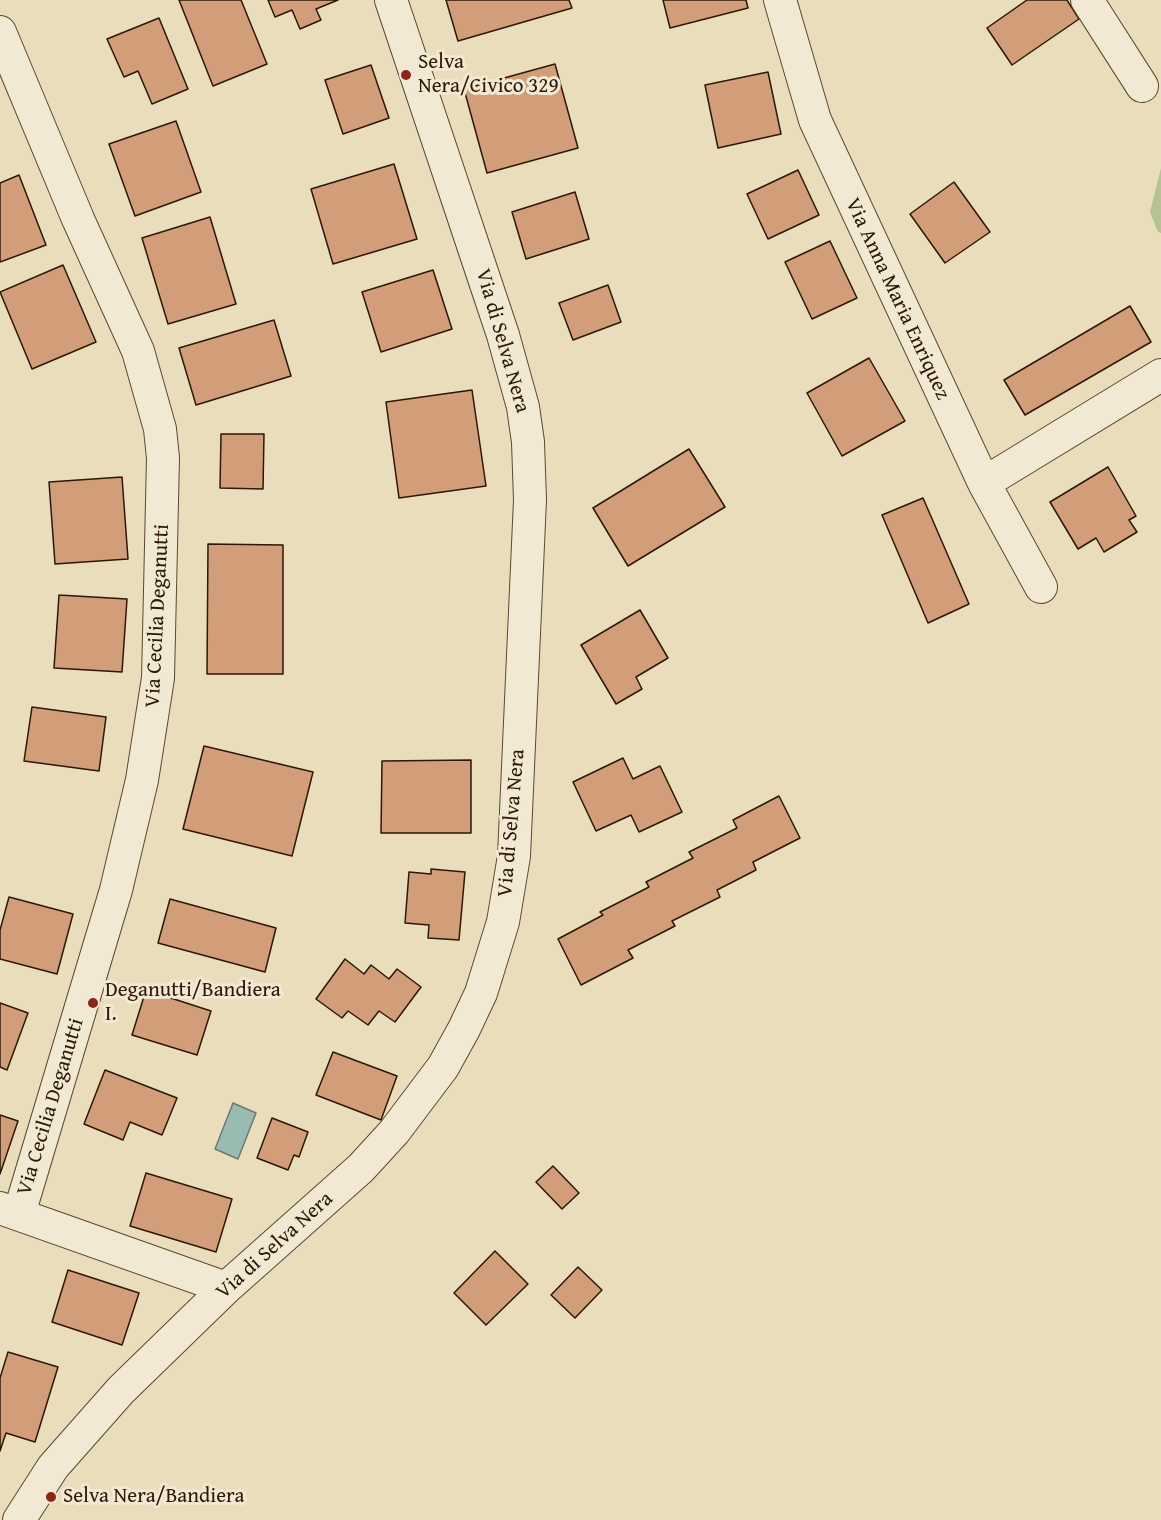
<!DOCTYPE html>
<style>
body{margin:0}
canvas{display:block;background:#eaddbc}
</style>
<canvas width="1161" height="1520"></canvas>
<script>
const context = document.querySelector('canvas').getContext('2d');
context.lineJoin = 'round';
function paint(path, color) {
  context.fillStyle = color;
  context.fill(path, 'evenodd');
}
function poly(rows) {
  const path = new Path2D();
  for (const r of rows) {
    path.moveTo(r[0], r[1]);
    for (let i = 2; i < r.length; i += 2) path.lineTo(r[i], r[i + 1]);
  }
  return path;
}
function strokePath(path, color, width, dash) {
  context.strokeStyle = color;
  context.lineWidth = width;
  context.lineCap = dash ? 'butt' : 'round';
  context.setLineDash(dash || []);
  context.stroke(path);
}
function label(font, color, halo, rows, align = 'center') {
  context.font = font + ' "Gentium Book Plus",serif';
  context.lineWidth = 6;
  context.setLineDash([]);
  context.textBaseline = 'middle';
  context.strokeStyle = halo;
  context.fillStyle = color;
  for (const [text, x, y, turn = 0] of rows) {
    context.save();
    context.translate(x, y);
    context.rotate((+turn || 0) * Math.PI / 180);
    context.textAlign = isNaN(turn) ? turn : align;
    if (halo) context.strokeText(text, 0, 0);
    context.fillText(text, 0, 0);
    context.restore();
  }
}
paint(poly([
 [1161,168,1161,233,1158,232,1150,212]
]), '#b5c292');
const water = poly([
 [233,1103,256,1113,238,1159,215,1149,233,1103]
]);
paint(water, '#98bcb1');
strokePath(water, '#6d7a6d', 1.5);
const building = poly([
 [179,0,241,0,267,64,213,86,179,0],
 [268,0,338,0,316,9,321,20,300,29,292,10,275,17,268,0],
 [446,0,569,0,572,8,458,41,446,0],
 [663,0,746,0,748,8,670,28,663,0],
 [1027,0,1067,0,1079,19,1012,65,987,28,1027,0],
 [159,18,188,89,152,104,138,71,124,77,107,39,159,18],
 [555,64,578,148,487,173,464,89,555,64],
 [371,65,389,118,343,134,325,80,371,65],
 [768,72,781,134,718,148,705,85,768,72],
 [176,121,201,192,135,216,109,144,176,121],
 [394,164,417,239,333,264,311,189,394,164],
 [798,170,819,215,768,239,747,194,798,170],
 [19,175,46,245,0,262,0,183,19,175],
 [954,182,990,232,945,263,910,214,954,182],
 [575,192,589,239,526,259,512,212,575,192],
 [210,217,236,304,168,324,142,238,210,217],
 [830,241,857,298,812,319,785,262,830,241],
 [63,265,96,342,32,369,0,292,63,265],
 [433,270,452,329,381,352,362,292,433,270],
 [608,285,621,322,573,340,559,303,608,285],
 [1130,306,1151,342,1025,415,1004,380,1130,306],
 [274,320,291,376,196,405,179,348,274,320],
 [869,358,905,421,842,456,807,393,869,358],
 [472,390,486,486,399,498,386,402,472,390],
 [221,434,264,434,263,489,220,488,221,434],
 [689,449,725,507,628,566,593,508,689,449],
 [1108,467,1136,516,1129,520,1137,532,1104,552,1096,538,1078,549,1050,502,1108,467],
 [122,477,128,559,55,564,49,482,122,477],
 [923,498,969,604,928,623,882,515,923,498],
 [208,544,283,545,283,674,207,674,208,544],
 [59,595,127,599,122,672,54,668,59,595],
 [640,610,668,658,636,677,642,689,616,704,581,645,640,610],
 [32,707,106,717,99,771,24,761,32,707],
 [204,746,313,772,292,856,183,829,204,746],
 [623,758,633,779,660,766,682,812,639,832,631,815,596,831,573,782,623,758],
 [471,760,471,833,381,833,382,761,471,760],
 [779,796,800,838,753,862,756,870,717,890,720,897,672,921,675,926,628,950,633,958,581,985,558,939,603,915,600,912,649,887,646,882,693,858,689,852,737,828,733,820,779,796],
 [431,869,465,872,459,940,428,938,429,925,405,923,409,872,431,874,431,869],
 [9,897,73,914,57,974,0,959,0,930,9,897],
 [170,899,276,928,265,972,158,943,170,899],
 [345,959,364,974,371,965,389,979,397,969,421,987,395,1022,379,1011,368,1025,348,1011,342,1018,316,999,345,959],
 [146,990,211,1011,197,1055,132,1035,146,990],
 [0,1003,28,1013,7,1070,0,1067,0,1003],
 [333,1052,397,1076,381,1120,316,1095,333,1052],
 [105,1070,177,1098,162,1135,130,1122,123,1140,84,1124,105,1070],
 [0,1115,18,1121,0,1174,0,1115],
 [272,1118,308,1132,299,1157,294,1155,288,1170,257,1158,272,1118],
 [553,1166,579,1193,562,1209,536,1182,553,1166],
 [146,1173,232,1199,216,1252,130,1226,146,1173],
 [495,1251,528,1284,486,1325,454,1293,495,1251],
 [578,1267,602,1290,575,1318,551,1295,578,1267],
 [68,1270,139,1293,122,1345,52,1322,68,1270],
 [8,1352,58,1367,35,1442,6,1433,0,1451,0,1378,8,1352]
]);
paint(building, '#d29e79');
strokePath(building, '#2d1706', 1.5);
const minor = poly([
 [780,0,815,120,984,483,1041,587],
 [1087,0,1142,86],
 [0,32,78,219,138,351,160,429,163,458,158,678,142,780,116,890,19,1214],
 [984,483,1161,375],
 [0,1208,226,1288],
 [19,1520,53,1467,121,1390,226,1288,361,1168,394,1132,443,1067,464,1029,481,993,503,922,514,856,530,500,528,442,523,407,503,335,391,0]
]);
strokePath(minor, '#5c4834', 34);
strokePath(minor, '#f1e9d3', 32);
for (const [x, y, r, color] of [
 [406,75,6,"#8f2418"],
 [93,1003,6,"#8f2418"],
 [51,1497,6,"#8f2418"]
]) {
  const dot = new Path2D();
  dot.arc(x, y, r, 0, 2 * Math.PI);
  context.fillStyle = color;
  context.fill(dot);
  strokePath(dot, '#f1e9d3', 2);
}
label('21px', '#2d1706', '#f1e9d3', [
 ["Selva",418,63],
 ["Nera/Civico 329",418,87],
 ["Deganutti/Bandiera",105,991],
 ["I.",105,1015],
 ["Selva Nera/Bandiera",63,1497]
], 'left');
label('21px', '#2d1706', '#f1e9d3', [
 ["Via Anna Maria Enriquez",897,299,65],
 ["Via di Selva Nera",502,341,74],
 ["Via Cecilia Deganutti",158,616,-87],
 ["Via di Selva Nera",512,823,-85],
 ["Via Cecilia Deganutti",51,1107,-73],
 ["Via di Selva Nera",275,1246,-42]
]);
</script>
